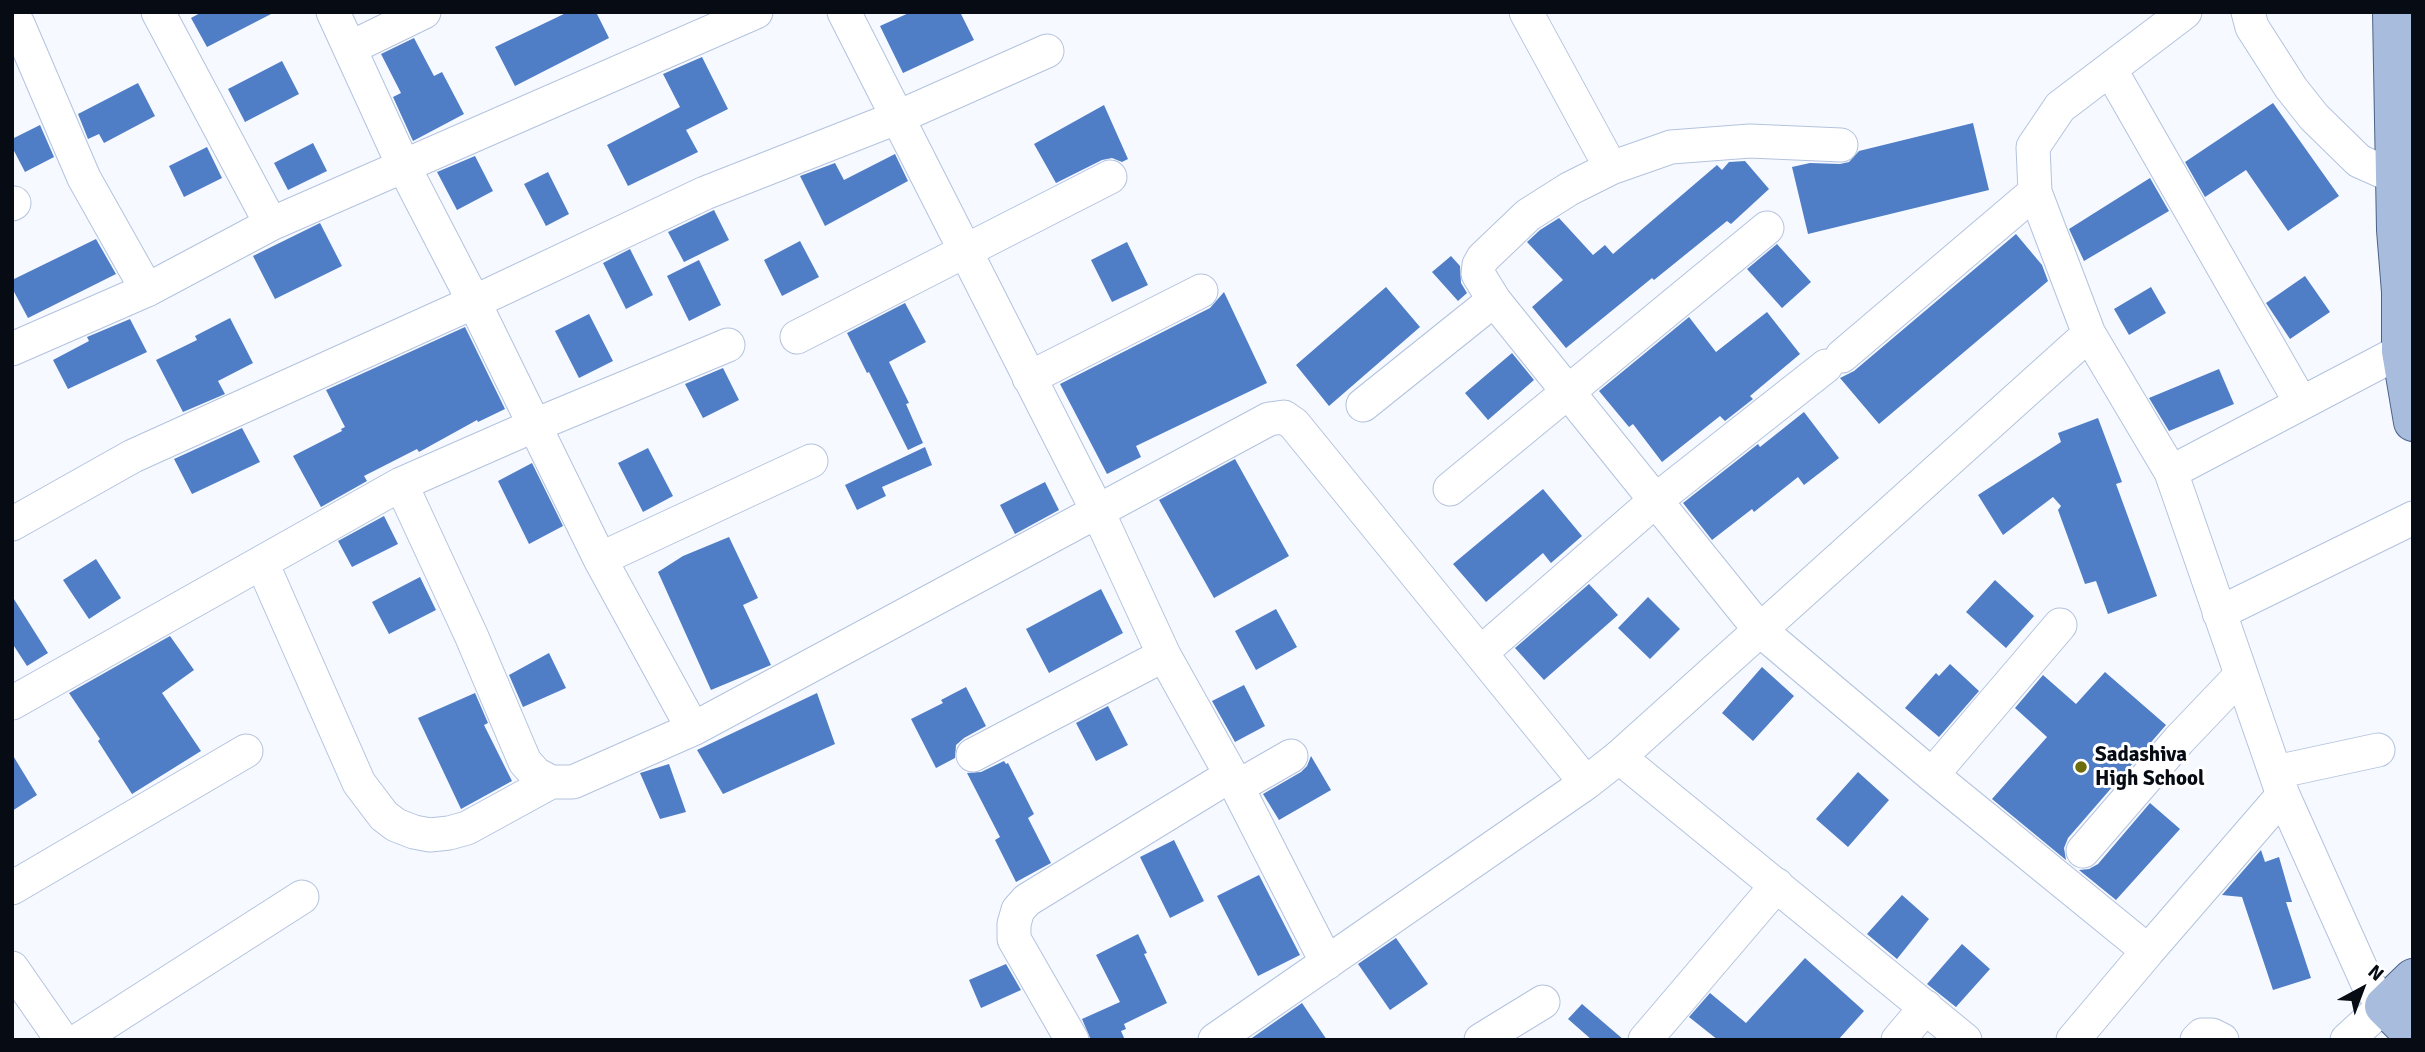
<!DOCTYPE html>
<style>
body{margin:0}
#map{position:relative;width:2425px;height:1052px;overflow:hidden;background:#f6f9ff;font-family:Signika,sans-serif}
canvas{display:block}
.frame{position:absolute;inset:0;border:14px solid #070c14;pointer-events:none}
.north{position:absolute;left:2327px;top:954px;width:70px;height:70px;-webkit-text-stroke:5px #fff;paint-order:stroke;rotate:41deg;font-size:19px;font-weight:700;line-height:28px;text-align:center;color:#070c14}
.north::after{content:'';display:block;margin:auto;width:24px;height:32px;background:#070c14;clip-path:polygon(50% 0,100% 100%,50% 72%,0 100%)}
</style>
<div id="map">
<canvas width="2425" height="1052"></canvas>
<div class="frame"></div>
<div class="north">N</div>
</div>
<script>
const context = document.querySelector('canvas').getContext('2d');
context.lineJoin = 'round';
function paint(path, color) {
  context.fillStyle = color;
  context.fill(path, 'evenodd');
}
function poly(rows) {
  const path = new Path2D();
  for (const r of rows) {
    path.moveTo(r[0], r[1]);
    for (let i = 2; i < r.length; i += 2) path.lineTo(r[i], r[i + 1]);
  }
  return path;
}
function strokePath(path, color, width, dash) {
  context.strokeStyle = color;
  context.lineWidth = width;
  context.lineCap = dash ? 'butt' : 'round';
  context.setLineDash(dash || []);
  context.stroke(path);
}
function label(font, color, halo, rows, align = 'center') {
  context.font = font + ' Signika,sans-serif';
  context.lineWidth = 6;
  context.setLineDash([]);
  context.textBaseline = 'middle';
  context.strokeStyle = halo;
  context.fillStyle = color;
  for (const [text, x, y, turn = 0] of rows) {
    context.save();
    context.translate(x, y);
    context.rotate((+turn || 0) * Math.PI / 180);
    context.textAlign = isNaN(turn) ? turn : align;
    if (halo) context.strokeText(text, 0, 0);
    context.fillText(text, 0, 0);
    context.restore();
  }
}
paint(poly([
 [202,12,275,12,207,47,191,18],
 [568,12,596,12,609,38,515,86,495,47],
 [911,12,960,12,974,40,903,73,880,26],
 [414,38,434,76,442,72,464,114,413,141,393,97,401,93,381,54],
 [702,57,728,109,686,130,698,152,628,186,607,145,680,107,663,74],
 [282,61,299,94,245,122,228,89],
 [138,83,155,116,104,143,99,134,88,139,78,114],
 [2273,103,2339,196,2288,231,2246,170,2205,197,2185,162],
 [1104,105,1128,159,1122,162,1112,158,1102,160,1056,183,1034,144],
 [1973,123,1989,190,1808,234,1792,167,1810,163,1840,164,1849,162,1859,151],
 [40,125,54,157,25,172,12,147,12,139],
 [313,143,327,171,288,190,274,163],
 [207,147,222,178,184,197,169,166],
 [895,154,908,181,825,226,800,176,835,163,844,180],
 [475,156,493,191,457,210,437,172],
 [1745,161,1769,189,1731,224,1727,221,1654,280,1652,278,1566,348,1532,307,1563,280,1527,242,1540,230,1559,218,1593,255,1605,245,1613,254,1717,165,1722,170,1729,162],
 [548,172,569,214,546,226,524,184],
 [2150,178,2169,211,2084,261,2069,229],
 [714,210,729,240,684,262,668,232],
 [320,223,342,266,275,299,253,256],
 [2016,234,2042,265,2048,281,1879,424,1840,378,1854,371],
 [96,239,116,274,28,318,12,288,12,280],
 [800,241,819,277,782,296,764,260],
 [1127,242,1148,285,1112,302,1091,260],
 [1777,244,1811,282,1782,308,1747,269],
 [630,249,653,295,626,309,603,263],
 [1451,256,1460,266,1461,283,1467,293,1458,301,1432,272],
 [699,260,721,305,689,321,667,276],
 [2305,276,2330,312,2290,339,2266,303],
 [1386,287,1420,327,1329,406,1296,365],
 [2151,287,2166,313,2129,335,2114,309],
 [1224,292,1267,383,1136,446,1141,457,1107,474,1060,384,1210,308],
 [905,303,926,342,889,362,909,403,906,404,923,443,908,450,869,372,867,373,847,333],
 [1767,312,1800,354,1750,396,1753,399,1725,421,1720,416,1662,462,1633,424,1629,427,1599,391,1689,317,1716,352],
 [589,314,613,361,579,378,555,331],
 [230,318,253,363,218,381,225,394,183,412,156,360,197,340,195,336],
 [130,319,147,352,68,389,53,360,89,341,87,337],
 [465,327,505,409,478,422,477,420,419,452,417,449,364,476,367,481,321,507,293,456,342,431,341,429,345,427,326,390],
 [1512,353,1534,380,1488,420,1465,393],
 [723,368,739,400,703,418,685,384],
 [2219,369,2234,404,2169,431,2149,398],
 [1804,412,1839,458,1804,485,1798,477,1754,512,1752,509,1712,540,1683,503,1758,444,1760,447],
 [2098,418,2122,482,2116,484,2157,596,2108,614,2096,581,2085,584,2058,510,2061,506,2053,497,2003,535,1978,495,2061,442,2058,433],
 [242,428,260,462,192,494,174,459],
 [925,447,932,465,882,487,886,496,857,510,845,485],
 [648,448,673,496,643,512,618,463],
 [1235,459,1289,556,1214,598,1159,500],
 [532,463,563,526,529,544,498,481],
 [1045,482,1059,510,1015,534,1000,505],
 [1543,489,1582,536,1551,563,1543,553,1486,602,1453,564],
 [384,516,398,544,352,567,338,541],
 [729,537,758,598,743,605,771,665,711,690,658,572,683,556],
 [96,559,121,598,89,619,63,580],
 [420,577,436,610,389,634,372,602],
 [1995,580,2034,616,2006,648,1966,612],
 [1589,584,1618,615,1544,680,1515,648],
 [1101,589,1123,633,1049,673,1026,629],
 [12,596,48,653,27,666,12,643],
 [1648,597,1680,629,1650,659,1618,628],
 [1276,609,1297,647,1256,670,1235,631],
 [170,636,194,670,162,693,201,751,132,794,98,741,100,739,69,693],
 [549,653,566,688,523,707,509,675],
 [1950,664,1979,691,1939,737,1905,708,1936,673,1939,676],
 [1762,667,1794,696,1753,741,1722,713],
 [2105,672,2166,725,2068,838,2064,848,2066,860,1992,799,2047,737,2015,708,2043,675,2076,704],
 [1244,685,1265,726,1235,742,1212,701],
 [966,687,986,726,964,738,956,745,955,758,936,768,911,719,943,703,941,700],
 [475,693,488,723,484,725,512,781,461,809,418,718],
 [817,693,835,744,723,794,697,750],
 [1108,706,1128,745,1096,761,1076,723],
 [12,754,37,795,12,811],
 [1311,756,1331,790,1279,820,1263,794,1301,772,1307,766],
 [1004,761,1006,764,1008,763,1034,814,1028,818,1051,863,1016,882,995,840,1000,837,967,773,981,772],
 [669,764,686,812,660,819,640,773],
 [1858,772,1889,800,1848,847,1816,819],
 [2150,803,2180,829,2116,900,2079,870,2089,869,2098,864],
 [1174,840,1204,901,1170,918,1140,857],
 [2261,850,2265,862,2279,857,2292,902,2286,902,2311,978,2273,990,2242,897,2222,895],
 [1259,875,1300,955,1258,976,1217,896],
 [1902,895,1929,919,1897,959,1867,934],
 [1138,934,1147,953,1144,954,1167,1003,1124,1024,1126,1029,1121,1031,1125,1040,1091,1040,1082,1019,1120,1002,1096,955],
 [1396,938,1428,984,1390,1010,1358,964],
 [1962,944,1990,969,1956,1007,1927,984],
 [1805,958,1864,1011,1838,1040,1718,1040,1689,1017,1710,993,1746,1023],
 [1006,964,1021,990,981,1008,969,980],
 [1302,1003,1327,1040,1249,1040],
 [1582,1004,1624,1040,1592,1040,1568,1019]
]), '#4f7dc6');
const minor = poly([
 [158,12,271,224],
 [333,12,403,165,474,302,600,559,693,729,1269,419,1284,417,1294,424,1586,783],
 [844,12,1098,512,1164,655,1231,775,1327,963],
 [1526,12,1611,168],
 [2185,12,2060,107,2033,147,2035,192,2089,334,2171,472,2283,795,2367,982,2384,1006,2347,1040],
 [2248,12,2252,27,2291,88,2314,117,2359,161,2395,177],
 [18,24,84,178,147,290],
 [350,48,424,12],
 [2110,69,2301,403],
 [1841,145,1750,141,1671,147,1611,168,1569,189,1528,215,1483,258,1479,265,1478,274,1494,300,1760,630,1932,775,2148,951,2283,795],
 [12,204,14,203],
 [797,337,1110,177],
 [12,349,147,290,271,224,756,12],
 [1842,356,2035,192],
 [1029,378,1201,291],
 [1363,405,1494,300],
 [2171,472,2401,351],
 [401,484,471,635,525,762,536,774,551,782,573,782,693,729],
 [1450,489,1767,228],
 [12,524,133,456,474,302,705,193,896,118,1047,51],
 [600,559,811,461],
 [262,563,359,783,384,816,396,825,414,832,430,835,449,833,467,828,551,782],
 [2219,613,2413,518],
 [1492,643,1656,500,1826,366],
 [12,703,401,484,533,426,728,345],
 [973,755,1164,655],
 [1619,757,1965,1040],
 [2276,772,2378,750],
 [1932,775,2060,625],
 [1237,787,1291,756],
 [2083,851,2179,740,2241,675],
 [12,888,246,751],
 [12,968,62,1040],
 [79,1040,302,897],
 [1072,1040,1014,939,1014,924,1018,910,1027,900,1231,775],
 [1215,1040,1586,783,1619,757,2089,334],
 [1481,1040,1543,1002],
 [1645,1040,1777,885],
 [1898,1040,1926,1007],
 [2073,1040,2148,951],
 [2197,1040,2202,1035,2212,1035,2222,1040]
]);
const major = poly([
 [2392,12,2396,230,2401,292,2401,351,2413,422],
 [2413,978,2384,1006,2413,1035]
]);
strokePath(minor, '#b3c3de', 35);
strokePath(major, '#4a6288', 40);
strokePath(minor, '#fff', 33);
strokePath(major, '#a8bcdd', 38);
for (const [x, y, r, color] of [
 [2081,767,7,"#6e6d0e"]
]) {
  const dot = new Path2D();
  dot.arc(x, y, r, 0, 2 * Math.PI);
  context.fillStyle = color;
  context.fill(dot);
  strokePath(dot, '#fff', 2.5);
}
label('bold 21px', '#070c14', '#fff', [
 ["Sadashiva",2095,755],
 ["High School",2095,779]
], 'left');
</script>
